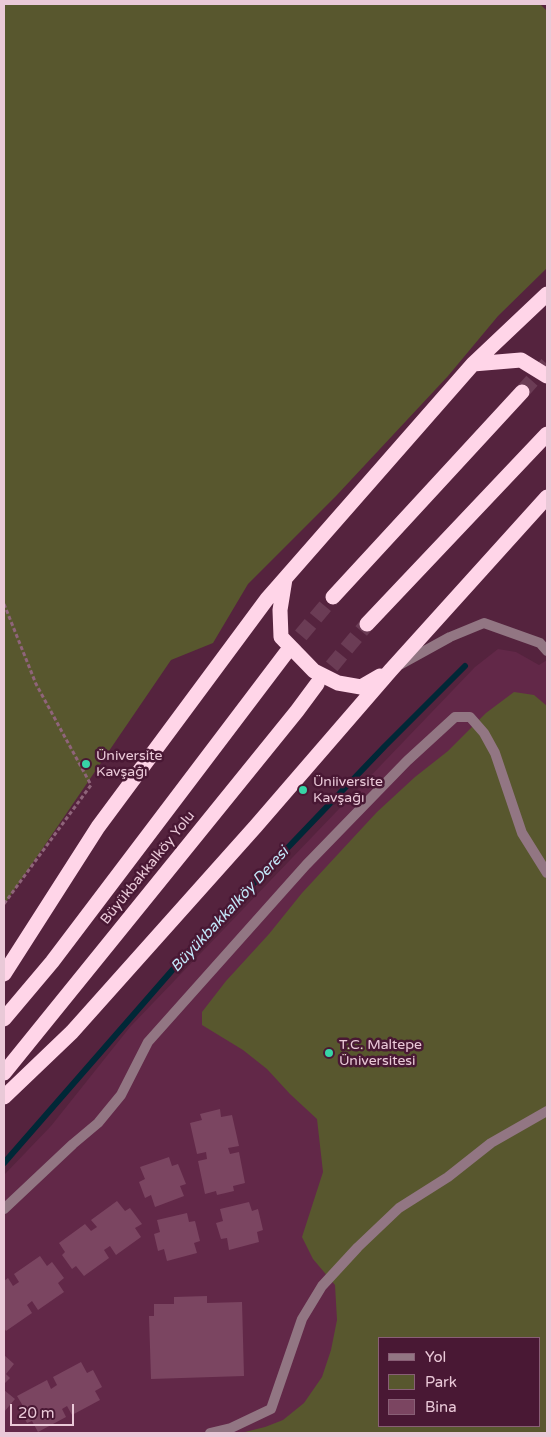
<!DOCTYPE html>
<meta charset="utf-8">
<style>
body{margin:0}
#map{position:relative;width:551px;height:1437px;overflow:hidden;background:#55233e;font-family:"Varela Round",sans-serif}
canvas{display:block}
.frame{position:absolute;inset:0;border:5px solid #eac9d8;pointer-events:none}
.legend{position:absolute;left:378px;top:1337px;width:162px;height:90px;box-sizing:border-box;background:#491834;border:1px solid #895f76;margin:0;padding:6px 9px;list-style:none;font-size:15px;color:#eac9d8}
.legend li{display:flex;align-items:center;gap:10px;height:25px}
.legend b{width:25px;border:1px solid #895f76}
.scale{position:absolute;left:10px;top:1404px;width:64px;height:22px;box-sizing:border-box;border:2px solid #eac9d8;border-top:0;padding-left:6px;font-size:15px;line-height:18px;white-space:nowrap;color:#eac9d8;-webkit-text-stroke:4px #491834;paint-order:stroke}
</style>
<div id="map">
<canvas width="551" height="1437"></canvas>
<div class="frame"></div>
<ul class="legend">
<li><b style="height:6px;background:#927683"></b>Yol</li>
<li><b style="height:14px;background:#58572e"></b>Park</li>
<li><b style="height:14px;background:#7b4561"></b>Bina</li>
</ul>
<div class="scale">20 m</div>
</div>
<script>
const context = document.querySelector('canvas').getContext('2d');
context.lineJoin = 'round';
function paint(path, color) {
  context.fillStyle = color;
  context.fill(path, 'evenodd');
}
function poly(rows) {
  const path = new Path2D();
  for (const r of rows) {
    path.moveTo(r[0], r[1]);
    for (let i = 2; i < r.length; i += 2) path.lineTo(r[i], r[i + 1]);
  }
  return path;
}
function strokePath(path, color, width, dash) {
  context.strokeStyle = color;
  context.lineWidth = width;
  context.lineCap = dash ? 'butt' : 'round';
  context.setLineDash(dash || []);
  context.stroke(path);
}
function label(font, color, halo, rows, align = 'center') {
  context.font = font + ' "Varela Round",sans-serif';
  context.lineWidth = 5;
  context.setLineDash([]);
  context.textBaseline = 'middle';
  context.strokeStyle = halo;
  context.fillStyle = color;
  for (const [text, x, y, turn = 0] of rows) {
    context.save();
    context.translate(x, y);
    context.rotate((+turn || 0) * Math.PI / 180);
    context.textAlign = isNaN(turn) ? turn : align;
    if (halo) context.strokeText(text, 0, 0);
    context.fillText(text, 0, 0);
    context.restore();
  }
}
paint(poly([
 [498,649,516,652,539,665,547,660,547,1433,4,1433,4,1175,51,1126,130,1027,475,667],
 [380,1338,540,1338,540,1426,380,1426]
]), '#622848');
paint(poly([
 [4,4,540,4,547,11,547,268,498,316,448,376,336,496,248,584,213,643,171,660,4,905],
 [514,692,534,695,547,706,547,1433,241,1433,265,1427,283,1420,304,1403,322,1377,331,1350,337,1320,335,1285,313,1259,302,1237,323,1172,317,1119,290,1094,267,1069,243,1050,202,1025,202,1012,226,981,269,934,302,893,377,812,415,777,448,751,486,713],
 [380,1338,540,1338,540,1426,380,1426]
]), '#58572e');
strokePath(poly([
 [4,1163,189,951,385,746,465,666]
]), '#002837', 6);
paint(poly([
 [220,1109,221,1117,232,1115,239,1146,228,1148,230,1154,239,1152,245,1183,233,1186,234,1191,217,1195,216,1191,205,1194,198,1161,207,1159,206,1152,197,1154,190,1123,202,1120,200,1114],
 [169,1157,172,1166,178,1164,186,1184,180,1186,184,1196,155,1207,151,1195,145,1198,139,1182,145,1179,140,1167],
 [117,1201,125,1211,130,1208,142,1224,135,1228,141,1237,116,1255,110,1246,104,1250,109,1258,84,1276,76,1266,72,1269,62,1255,65,1252,59,1243,85,1224,91,1231,97,1227,91,1220],
 [249,1202,252,1211,258,1209,263,1230,257,1232,259,1242,229,1250,227,1238,221,1239,216,1223,223,1221,220,1209],
 [187,1213,189,1222,195,1221,200,1241,194,1243,197,1253,167,1261,164,1249,158,1251,154,1234,160,1232,157,1220],
 [40,1256,47,1266,52,1262,64,1278,58,1283,64,1292,38,1310,32,1301,27,1305,32,1313,6,1331,4,1328,4,1281,8,1278,13,1286,19,1282,14,1274],
 [207,1296,207,1303,242,1302,244,1376,151,1379,149,1316,154,1316,154,1304,174,1304,174,1297],
 [4,1355,14,1364,6,1374,10,1378,4,1384],
 [81,1362,87,1373,93,1370,102,1387,95,1391,100,1400,72,1415,67,1406,62,1409,66,1417,38,1432,32,1421,27,1423,19,1408,23,1406,17,1396,47,1380,51,1389,57,1385,53,1377],
 [4,1390,15,1399,4,1412]
]), '#7b4561');
strokePath(poly([
 [522,392,547,364],
 [286,653,333,597],
 [317,684,367,624]
]), '#6b3c55', 15, [15, 8]);
strokePath(poly([
 [4,604,36,684,91,785,4,904]
]), '#8f647a', 3, [4, 2.5]);
strokePath(poly([
 [4,1209,73,1144,98,1123,121,1095,148,1042,306,865,407,761,455,717,470,717,484,733,495,753,522,833,547,873],
 [210,1433,231,1428,271,1409,302,1319,322,1286,358,1247,399,1208,448,1177,491,1143,547,1111]
]), '#927683', 10);
strokePath(poly([
 [401,664,450,637,484,623,540,643,547,651]
]), '#927683', 10);
strokePath(poly([
 [473,364,521,360,547,376],
 [285,579,280,610,281,637,314,671,338,683,361,687,380,676],
 [333,597,522,392],
 [367,624,547,434],
 [4,974,98,827,267,599,473,364,547,294],
 [4,1019,52,962,286,653],
 [4,1073,297,711,317,684],
 [4,1097,72,1032,256,826,390,671,547,497]
]), '#ffd5e8', 15);
for (const [x, y, r, color] of [
 [86,764,5,"#37d4a6"],
 [303,790,5,"#37d4a6"],
 [329,1053,5,"#37d4a6"]
]) {
  const dot = new Path2D();
  dot.arc(x, y, r, 0, 2 * Math.PI);
  context.fillStyle = color;
  context.fill(dot);
  strokePath(dot, '#491834', 2);
}
label('14px', '#eac9d8', '#491834', [
 ["Üniversite",96,756],
 ["Kavşağı",96,772],
 ["Üniiversite",313,782],
 ["Kavşağı",313,798],
 ["T.C. Maltepe",339,1045],
 ["Üniversitesi",339,1061]
], 'left');
label('14px', '#eac9d8', '#491834', [
 ["Büyükbakkalköy Yolu",148,868,-51]
]);
label('italic 15px', '#c3e9fb', '#491834', [
 ["Büyükbakkalköy Deresi",230,910,-47]
]);
</script>
